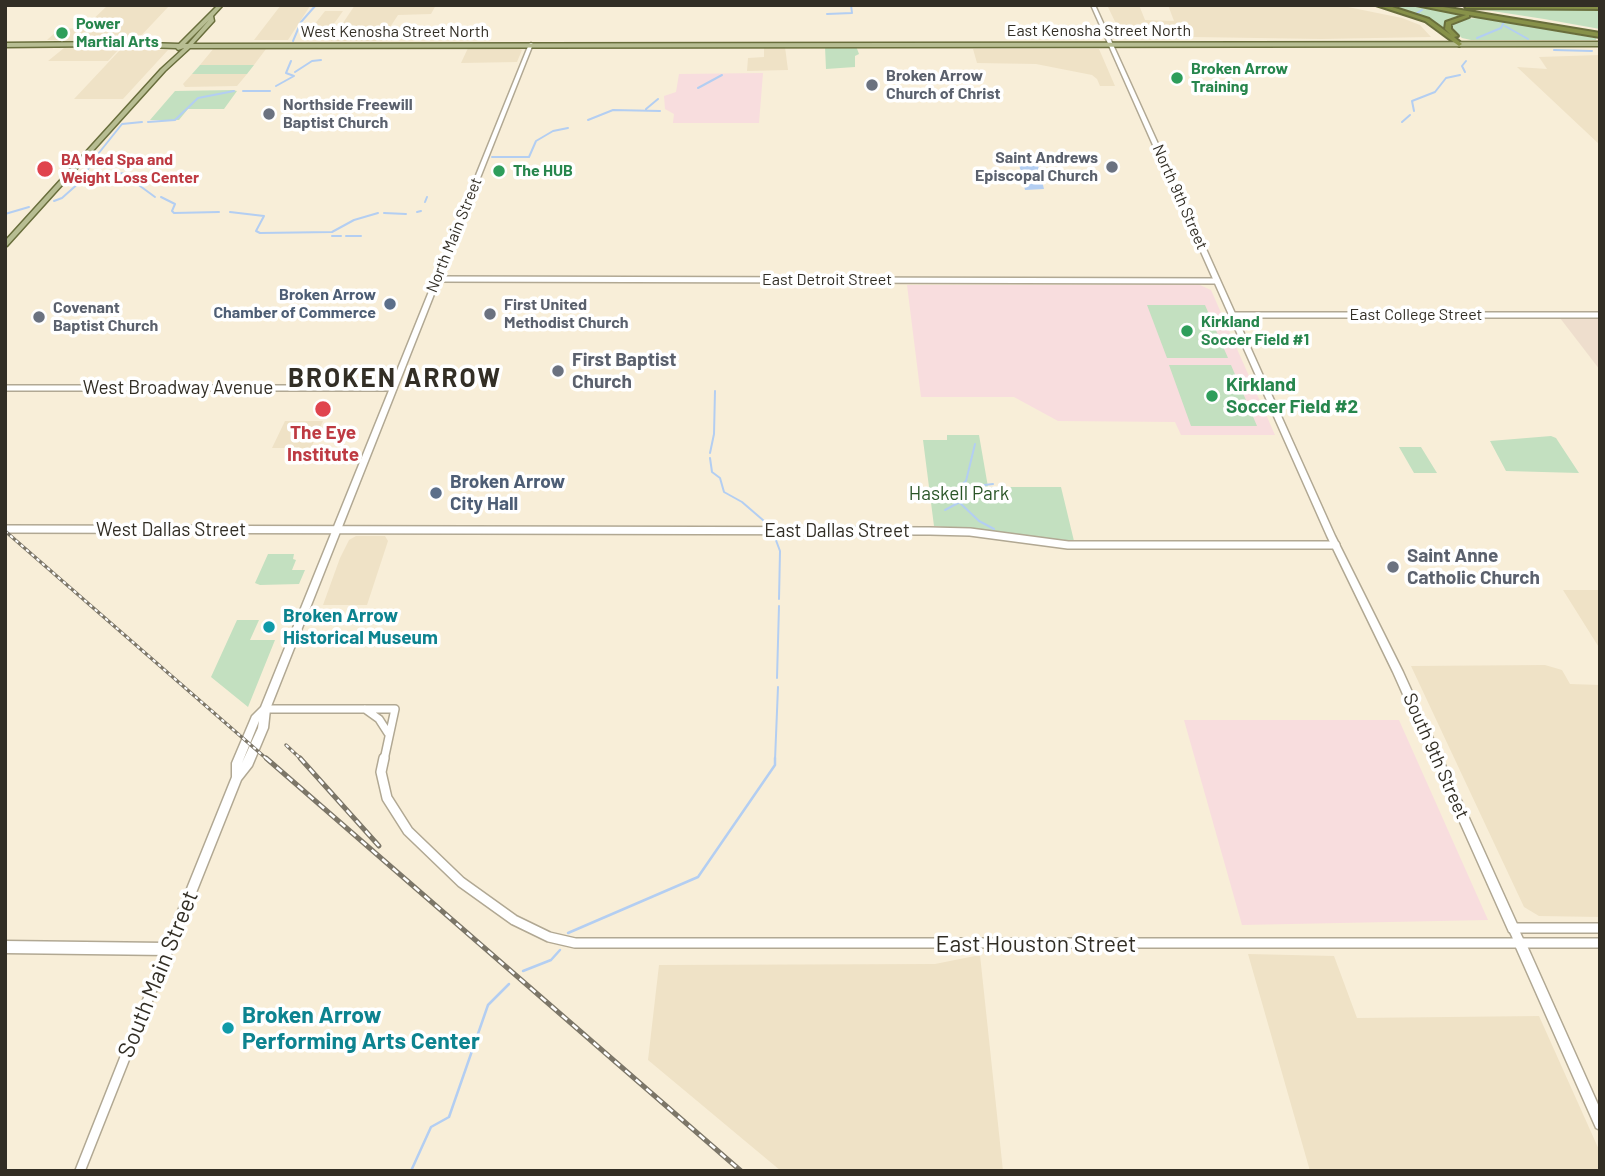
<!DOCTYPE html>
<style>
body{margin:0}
#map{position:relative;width:1605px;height:1176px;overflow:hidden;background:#f8eed8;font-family:Barlow,sans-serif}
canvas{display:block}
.frame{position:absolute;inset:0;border:7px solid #322e25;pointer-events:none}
</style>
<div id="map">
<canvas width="1605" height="1176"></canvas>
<div class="frame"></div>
</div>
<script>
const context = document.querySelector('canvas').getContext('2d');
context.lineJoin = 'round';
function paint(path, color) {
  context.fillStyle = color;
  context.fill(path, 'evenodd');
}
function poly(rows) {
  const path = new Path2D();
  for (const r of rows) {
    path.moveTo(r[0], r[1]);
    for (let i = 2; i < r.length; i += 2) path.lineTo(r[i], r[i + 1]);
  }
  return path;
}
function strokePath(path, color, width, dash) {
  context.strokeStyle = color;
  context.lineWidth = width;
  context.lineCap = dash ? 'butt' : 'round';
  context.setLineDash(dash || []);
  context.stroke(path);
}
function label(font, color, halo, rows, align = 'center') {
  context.font = font + ' Barlow,sans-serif';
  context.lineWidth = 7;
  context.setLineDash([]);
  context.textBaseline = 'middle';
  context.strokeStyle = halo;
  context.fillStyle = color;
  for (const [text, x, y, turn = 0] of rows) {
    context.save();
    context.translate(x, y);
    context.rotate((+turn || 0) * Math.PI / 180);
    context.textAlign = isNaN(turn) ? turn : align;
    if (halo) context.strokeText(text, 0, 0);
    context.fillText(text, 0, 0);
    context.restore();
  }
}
paint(poly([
 [108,5,170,5,137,40,47,40,59,29,84,28],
 [281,5,310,6,288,40,254,40],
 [355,5,436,5,431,14,398,15,381,41,331,41],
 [1107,5,1139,5,1145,20,1174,21,1168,5,1338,5,1402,18,1420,25,1431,37,1321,39,1130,36,1120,32],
 [325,11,343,11,323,39,303,39],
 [515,47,522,50,517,62,461,63,468,48],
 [764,47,785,47,788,70,747,71,748,58,764,57],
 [64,48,98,47,120,48,108,61,48,61],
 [214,48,266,48,266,49,254,65,200,65],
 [973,49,1099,49,1115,86,1100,86,1097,79,1092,75,1036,64,977,63],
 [120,50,168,50,123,99,74,99],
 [1600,55,1600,145,1517,67,1547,69,1539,57],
 [192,74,247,74,237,86,185,87,183,84],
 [285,421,323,421,311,448,272,448],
 [356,536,385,536,388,541,367,605,323,605,340,558,349,540],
 [1563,590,1600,590,1600,649],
 [1545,665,1562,670,1570,684,1600,685,1600,917,1539,916,1524,907,1411,666],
 [1248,954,1334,956,1357,1018,1539,1016,1600,1152,1600,1171,1310,1171],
 [980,955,1003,1171,781,1171,648,1060,659,965,935,964]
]), '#efe2c6');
paint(poly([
 [763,73,759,123,673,123,674,114,665,109,664,96,676,92,679,74],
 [907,285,1200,285,1211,290,1275,435,1181,435,1175,422,1058,421,1014,397,921,397],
 [1184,720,1399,720,1488,920,1242,925]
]), '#f8ddde');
paint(poly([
 [1560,318,1600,318,1600,370]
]), '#eedecd');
paint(poly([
 [1385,5,1403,5,1469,15,1448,19,1445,29,1421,16],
 [1460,6,1600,7,1600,29,1544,19],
 [1480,18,1596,38,1596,40,1471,40,1462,38,1452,29,1451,23,1460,19],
 [856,46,859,54,855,56,855,67,826,69,825,47],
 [200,65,254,65,247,74,192,74],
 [233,90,237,91,224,109,188,109,179,120,150,120,175,91],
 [1147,305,1205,305,1228,358,1167,358],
 [1169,365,1231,365,1257,426,1191,426],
 [947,435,979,435,988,487,1061,487,1074,541,934,526,923,440,947,440],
 [1551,436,1556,438,1579,473,1506,471,1490,441],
 [1399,447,1421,447,1437,473,1414,473],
 [268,554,294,554,293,559,296,560,292,570,305,570,299,584,260,585,255,583],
 [237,620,259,620,250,640,275,640,248,707,211,677]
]), '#c3e0c0');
paint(poly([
 [1018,160,1037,161,1044,189,1025,190]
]), '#b3cef2');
strokePath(poly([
 [1417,13,1422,10],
 [827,14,852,13,851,5],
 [1505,26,1528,39],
 [1477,38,1501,28,1504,22],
 [293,41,301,22,316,5],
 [1554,50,1592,51],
 [295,72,312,61,321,60],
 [1465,72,1462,66,1466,61],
 [276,86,294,76,286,73,291,61],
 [698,88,722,75],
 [243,91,270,91],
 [646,109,658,99],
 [1414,111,1412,101,1435,92,1446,78,1460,75],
 [588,120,613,110,660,111],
 [148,122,175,120,198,98,234,91],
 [1402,122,1410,115],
 [98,154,122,124,142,122],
 [492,157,529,157,536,141,553,131,568,128],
 [101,178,117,173,130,174,136,183,155,197],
 [82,181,95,179],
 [161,197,175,204,172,211,174,213,219,212],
 [54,201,62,198,81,181,95,157],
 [425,202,427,197],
 [230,212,264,216,256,231,260,233,332,232,354,220,378,213],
 [417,212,421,211],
 [384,213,406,214],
 [5,214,29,207],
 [332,236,341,236],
 [346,236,361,236],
 [710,453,714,434,715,391],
 [710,458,712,472,720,478,724,492,742,502,771,527],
 [960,503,979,521,994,529],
 [955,504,950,495,966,481,975,444],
 [945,510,971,496,984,485,993,484],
 [774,535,780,551,779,599],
 [777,678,779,606],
 [775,760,778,687]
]), '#b3cef2', 2);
strokePath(poly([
 [568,933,698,877,775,765,775,758],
 [523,971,551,960,560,950],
 [411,1171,431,1127,449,1117,488,1005,509,984]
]), '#b3cef2', 2.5);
const tertiaryFar2 = poly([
 [437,279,1217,281],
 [1232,315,1600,315],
 [5,388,393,388]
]);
const tertiaryFar1 = poly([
 [5,529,930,531,970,532,1068,545,1336,545],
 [265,709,395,709,384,760],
 [365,709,379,719,388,733]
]);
const tertiary = poly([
 [384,758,381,772,387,798,408,831,461,882,514,920,549,937,575,943,1600,943],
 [1520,943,1513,928,1600,928],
 [80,1171,168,949]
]);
const secondary = poly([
 [1091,5,1095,5,1174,179,1173,180,1176,182,1335,536,1403,672,1517,924,1519,928,1517,932,1513,933,1509,932,1393,672,1327,536,1170,182,1171,181,1168,179,1091,5],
 [531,43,533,44,270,709,268,728,252,766,241,780,172,953,168,955,5,953,5,941,165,943,232,777,232,763,252,716,261,707,529,44,531,43],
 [259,721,258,728,242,763,259,721],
 [1520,938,1524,939,1600,1109,1600,1130,1596,1128,1514,943,1516,939,1520,938]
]);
const primary = poly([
 [218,5,223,5,213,16,214,21,193,44,1600,42,1600,46,190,48,165,71,7,246,5,247,5,241,161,69,184,48,178,50,176,48,107,46,5,47,5,43,110,42,179,44,218,5],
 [209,20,188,44,185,44,209,20]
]);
const motorway = poly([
 [1376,5,1386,5,1429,19,1451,35,1445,29,1446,22,1466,15,1416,5,1431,5,1600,33,1600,37,1469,15,1469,17,1451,24,1451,29,1458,36,1454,37,1462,44,1459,46,1425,21,1376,5],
 [1464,5,1600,5,1600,9,1466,8,1464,5]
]);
strokePath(tertiaryFar2, '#b1a893', 8);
strokePath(tertiaryFar1, '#b1a893', 10);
strokePath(tertiary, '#b1a893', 12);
strokePath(secondary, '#b1a893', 3);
strokePath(primary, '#696e3c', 3);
strokePath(motorway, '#696e3c', 4);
strokePath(tertiaryFar2, '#fff', 5);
strokePath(tertiaryFar1, '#fff', 7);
strokePath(tertiary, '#fff', 9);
paint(secondary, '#fff');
paint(primary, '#b7bd92');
paint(motorway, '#879149');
const railFar1 = poly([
 [5,531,268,760],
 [286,745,302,760]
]);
const rail = poly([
 [266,758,741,1171],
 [300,758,379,846]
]);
strokePath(railFar1, '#7c7668', 3.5);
strokePath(rail, '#7c7668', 5);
strokePath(railFar1, '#fff', 2, [3.5]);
strokePath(rail, '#fff', 2.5, [7]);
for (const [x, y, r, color] of [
 [62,33,7,"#2e9e5b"],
 [1177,78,7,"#2e9e5b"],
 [872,85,7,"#6b7280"],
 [269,114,7,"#6b7280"],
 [1112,167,7,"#6b7280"],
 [45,169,9,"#e0444e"],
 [499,171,7,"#2e9e5b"],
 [390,304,7,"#5c6f8a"],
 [490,314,7,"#6b7280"],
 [39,317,7,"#6b7280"],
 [1187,331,7,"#2e9e5b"],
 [558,371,7,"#6b7280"],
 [1212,396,7,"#2e9e5b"],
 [323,409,9,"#e0444e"],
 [436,493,7,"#5c6f8a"],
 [1393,567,7,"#6b7280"],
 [269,627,7,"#0f9aa8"],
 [228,1028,7,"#0f9aa8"]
]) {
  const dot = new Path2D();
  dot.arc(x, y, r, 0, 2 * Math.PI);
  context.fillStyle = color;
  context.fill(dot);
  strokePath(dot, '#fff', 2.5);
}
label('bold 16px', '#27864d', '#fff', [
 ["Power",76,24],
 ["Martial Arts",76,42],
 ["Broken Arrow",1191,69],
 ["Training",1191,87],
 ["The HUB",513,171],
 ["Kirkland",1201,322],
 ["Soccer Field #1",1201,340]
], 'left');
label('16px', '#322e25', '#fff', [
 ["East Kenosha Street North",1099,31],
 ["West Kenosha Street North",395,32],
 ["North 9th Street",1180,197,66],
 ["North Main Street",454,235,-68],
 ["East Detroit Street",827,280],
 ["East College Street",1416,315]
]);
label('bold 16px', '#5b616d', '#fff', [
 ["Broken Arrow",886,76],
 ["Church of Christ",886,94],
 ["Northside Freewill",283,105],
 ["Baptist Church",283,123],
 ["Saint Andrews",1098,158,"right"],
 ["Episcopal Church",1098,176,"right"],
 ["First United",504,305],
 ["Methodist Church",504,323],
 ["Covenant",53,308],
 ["Baptist Church",53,326]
], 'left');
label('bold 16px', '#be3a42', '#fff', [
 ["BA Med Spa and",61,160],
 ["Weight Loss Center",61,178]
], 'left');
label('bold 16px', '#4e5e75', '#fff', [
 ["Broken Arrow",376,295],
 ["Chamber of Commerce",376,313]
], 'right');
label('bold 19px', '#5b616d', '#fff', [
 ["First Baptist",572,360],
 ["Church",572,382],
 ["Saint Anne",1407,556],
 ["Catholic Church",1407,578]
], 'left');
label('bold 19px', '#27864d', '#fff', [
 ["Kirkland",1226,385],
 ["Soccer Field #2",1226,407]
], 'left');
label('19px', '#322e25', '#fff', [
 ["West Broadway Avenue",178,388],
 ["West Dallas Street",171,530],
 ["East Dallas Street",837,531],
 ["South 9th Street",1436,756,66]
]);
label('bold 19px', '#be3a42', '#fff', [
 ["The Eye",323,433],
 ["Institute",323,455]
]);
label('bold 19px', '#4e5e75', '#fff', [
 ["Broken Arrow",450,482],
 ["City Hall",450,504]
], 'left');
label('19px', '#2b5628', '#fff', [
 ["Haskell Park",959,494]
]);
label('bold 19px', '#0d838f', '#fff', [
 ["Broken Arrow",283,616],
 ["Historical Museum",283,638]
], 'left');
label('23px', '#322e25', '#fff', [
 ["East Houston Street",1036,944],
 ["South Main Street",158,974,-68]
]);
label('bold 23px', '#0d838f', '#fff', [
 ["Broken Arrow",242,1015],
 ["Performing Arts Center",242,1041]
], 'left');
context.letterSpacing = '2px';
label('bold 26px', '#322e25', '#fff', [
 ["BROKEN ARROW",395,378]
]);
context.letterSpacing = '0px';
</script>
